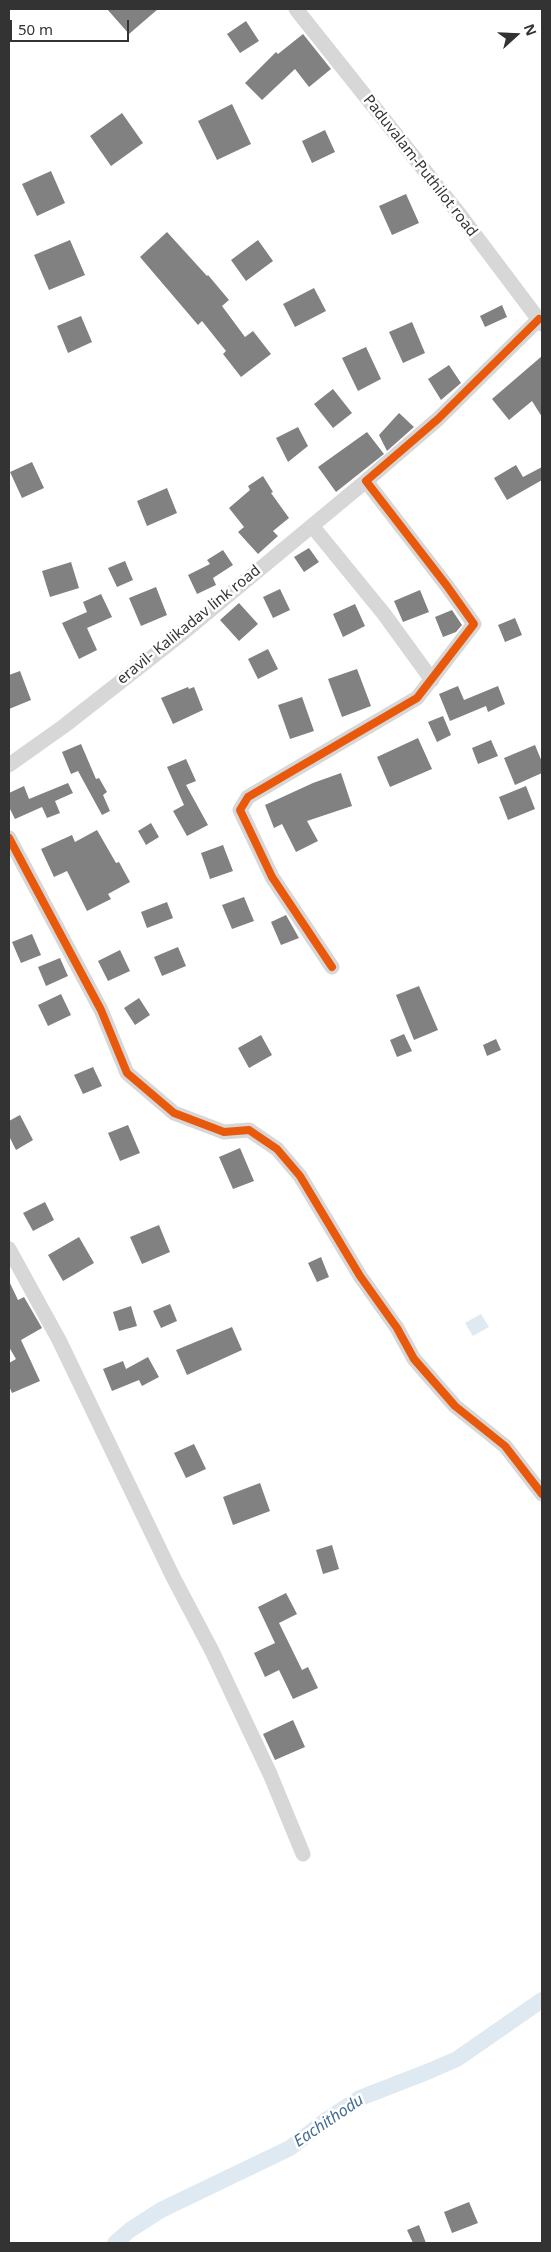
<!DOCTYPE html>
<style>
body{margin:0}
#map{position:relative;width:551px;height:2252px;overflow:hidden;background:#fff;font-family:"Noto Sans",sans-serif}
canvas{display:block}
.frame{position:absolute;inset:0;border:10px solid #333;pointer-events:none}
.north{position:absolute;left:491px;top:10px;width:50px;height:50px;-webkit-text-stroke:4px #fff;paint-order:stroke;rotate:70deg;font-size:14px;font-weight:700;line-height:20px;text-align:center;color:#333}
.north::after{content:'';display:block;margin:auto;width:18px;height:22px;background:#333;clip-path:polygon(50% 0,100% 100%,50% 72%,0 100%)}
.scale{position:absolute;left:10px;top:20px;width:119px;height:22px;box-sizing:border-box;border:2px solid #333;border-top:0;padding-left:6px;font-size:15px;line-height:18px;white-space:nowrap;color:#333;-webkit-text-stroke:4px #fff;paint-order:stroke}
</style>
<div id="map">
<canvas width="551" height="2252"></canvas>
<div class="frame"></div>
<div class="north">N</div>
<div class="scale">50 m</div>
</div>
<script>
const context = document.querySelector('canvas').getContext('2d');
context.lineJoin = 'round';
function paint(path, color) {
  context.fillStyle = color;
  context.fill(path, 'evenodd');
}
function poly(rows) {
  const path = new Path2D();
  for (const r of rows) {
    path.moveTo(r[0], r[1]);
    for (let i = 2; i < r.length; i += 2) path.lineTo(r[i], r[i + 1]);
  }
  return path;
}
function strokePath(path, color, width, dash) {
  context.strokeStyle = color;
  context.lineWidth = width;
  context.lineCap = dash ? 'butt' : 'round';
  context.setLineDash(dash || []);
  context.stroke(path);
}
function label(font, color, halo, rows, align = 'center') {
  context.font = font + ' "Noto Sans",sans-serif';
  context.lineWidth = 5;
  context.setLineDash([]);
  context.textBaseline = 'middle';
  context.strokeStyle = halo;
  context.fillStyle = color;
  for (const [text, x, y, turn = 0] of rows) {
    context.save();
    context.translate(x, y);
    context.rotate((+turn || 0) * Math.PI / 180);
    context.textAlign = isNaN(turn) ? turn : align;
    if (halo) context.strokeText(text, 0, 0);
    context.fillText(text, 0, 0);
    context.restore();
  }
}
paint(poly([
 [481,1314,489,1327,473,1336,465,1323]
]), '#dfe9f2');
strokePath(poly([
 [115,2243,130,2230,161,2210,290,2148,326,2120,360,2098,427,2072,457,2059,542,2000]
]), '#dfe9f2', 16);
paint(poly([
 [107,9,158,9,129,34],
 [246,21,259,41,240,53,227,34],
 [303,34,331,69,309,87,295,69,262,100,245,83,276,52,278,54],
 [232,104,251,144,217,160,198,121],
 [122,113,143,143,111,166,90,136],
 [325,130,335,152,312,163,302,141],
 [51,171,65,203,37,216,22,184],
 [406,194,419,223,392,235,379,206],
 [167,232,207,276,208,275,229,300,222,306,245,337,253,331,271,354,241,377,223,354,226,351,202,321,198,325,140,257],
 [70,240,85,275,49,290,34,255],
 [258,240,273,261,246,281,231,260],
 [314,288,326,311,295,327,283,304],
 [502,305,507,317,485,327,480,316],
 [81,316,92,342,68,353,57,326],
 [412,322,425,353,403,363,389,332],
 [366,347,381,379,358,391,342,358],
 [542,356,542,417,532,401,509,420,492,399],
 [449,365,461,383,441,400,428,379],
 [333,389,352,413,333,428,314,404],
 [399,413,414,427,387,451,379,435],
 [298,427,308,446,288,462,276,438],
 [367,432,384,454,336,492,318,467],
 [32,462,44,488,22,498,10,472],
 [516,465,523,477,542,467,542,480,507,500,494,478],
 [263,476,273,492,271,493,289,518,273,531,278,536,258,554,238,532,244,527,229,508,250,490,248,486],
 [167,488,177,513,147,526,137,501],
 [309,548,319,562,304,572,294,557],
 [223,550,233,565,213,578,216,585,197,594,188,575,210,564,207,560],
 [125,561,133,580,117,587,108,568],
 [71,562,79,588,50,597,42,571],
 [156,587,167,615,141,626,129,598],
 [280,589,290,610,273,618,263,597],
 [420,590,429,612,403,622,394,601],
 [101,594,112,617,87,628,97,650,79,659,62,623,87,612,83,602],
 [239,603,258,624,239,641,220,620],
 [355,604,365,626,343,637,333,614],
 [452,610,462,625,456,632,443,637,435,617],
 [515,618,522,635,505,642,498,625],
 [268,649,278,669,258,679,248,659],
 [357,669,371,706,342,717,328,679],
 [20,671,31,700,9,709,9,675],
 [458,686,464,700,498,686,505,704,488,712,486,706,450,721,439,694],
 [188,687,189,689,194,687,203,710,173,724,161,698],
 [302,697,314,731,290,739,278,705],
 [443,716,451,735,437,742,428,722],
 [418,738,432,769,390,787,377,757],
 [491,740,498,756,478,764,472,748],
 [81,744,96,779,99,778,107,792,103,795,110,811,102,815,78,771,71,774,62,752],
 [535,745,542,762,542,773,515,785,504,758],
 [186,759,196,781,186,785,208,825,187,836,173,811,184,805,167,767],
 [341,773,352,806,307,821,318,841,296,852,282,824,274,828,265,805,313,783],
 [68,783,73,793,55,801,60,813,47,818,42,807,15,819,9,807,9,793,24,786,29,799],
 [526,786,535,809,508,820,499,797],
 [151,823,159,837,146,845,138,831],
 [97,830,116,863,119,862,130,882,108,894,111,899,87,911,67,871,54,877,41,849,72,835,75,842],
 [223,845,233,871,210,879,201,853],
 [244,897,254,921,232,929,222,905],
 [167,902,173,918,147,928,141,912],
 [286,915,299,938,281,945,271,922],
 [32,934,41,955,21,963,12,942],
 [178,947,186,966,162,976,154,957],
 [120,950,130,971,108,981,98,961],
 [60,958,68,976,46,986,38,967],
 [419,986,438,1030,414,1040,396,995],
 [61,994,71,1015,48,1026,38,1005],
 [139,998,150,1015,135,1025,124,1008],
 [404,1034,412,1051,397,1057,390,1040],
 [261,1035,272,1055,249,1068,238,1048],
 [496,1039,501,1050,487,1056,483,1045],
 [93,1067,102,1086,83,1094,74,1075],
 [20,1115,33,1140,16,1150,9,1136,9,1121],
 [128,1125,140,1153,120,1161,108,1133],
 [240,1148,254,1181,233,1189,219,1157],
 [45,1202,54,1220,33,1231,23,1213],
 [159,1225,170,1252,142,1264,130,1237],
 [79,1237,94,1263,63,1281,48,1255],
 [321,1257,329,1277,317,1282,308,1263],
 [9,1281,18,1300,24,1297,42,1328,21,1340,40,1381,12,1393,9,1386,9,1363,16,1359,9,1347],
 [170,1304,177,1321,161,1328,153,1311],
 [131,1306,137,1326,119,1331,113,1312],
 [232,1327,242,1350,187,1375,176,1350],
 [148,1357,159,1377,142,1386,139,1380,112,1391,103,1369,123,1361,126,1369],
 [194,1444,206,1469,186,1478,174,1453],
 [260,1483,270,1511,233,1525,223,1497],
 [332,1545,339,1569,323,1574,316,1550],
 [286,1593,297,1614,279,1623,302,1670,308,1667,318,1688,293,1699,279,1670,265,1677,254,1653,275,1643,258,1607],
 [293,1720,305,1747,275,1760,263,1734],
 [469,2202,478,2223,452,2233,444,2212],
 [419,2225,426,2243,413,2243,407,2230]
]), '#818181');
strokePath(poly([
 [296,9,460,215,542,324],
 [313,527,384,614,432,680],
 [9,765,64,726,184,632,366,481],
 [9,838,101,1010,127,1073,174,1113,224,1132,249,1130,277,1149,300,1176,360,1276,397,1328,414,1359,455,1406,505,1446,542,1494],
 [332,967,272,877,240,810,248,797,417,698,474,624,447,586,366,481,438,419,539,319],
 [9,1249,59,1340,173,1577,212,1651,270,1774,303,1854]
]), '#d7d7d7', 15);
strokePath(poly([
 [9,838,101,1010,127,1073,174,1113,224,1132,249,1130,277,1149,300,1176,360,1276,397,1328,414,1359,455,1406,505,1446,542,1494],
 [332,967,272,877,240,810,248,797,417,698,474,624,447,586,366,481,438,419,539,319]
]), '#e8590c', 8);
label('15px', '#333', '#fff', [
 ["Paduvalam-Puthilot road",420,166,52],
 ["eravil- Kalikadav link road",189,625,-39]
]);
label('italic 16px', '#456d91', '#fff', [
 ["Eachithodu",329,2121,-34]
]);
</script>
